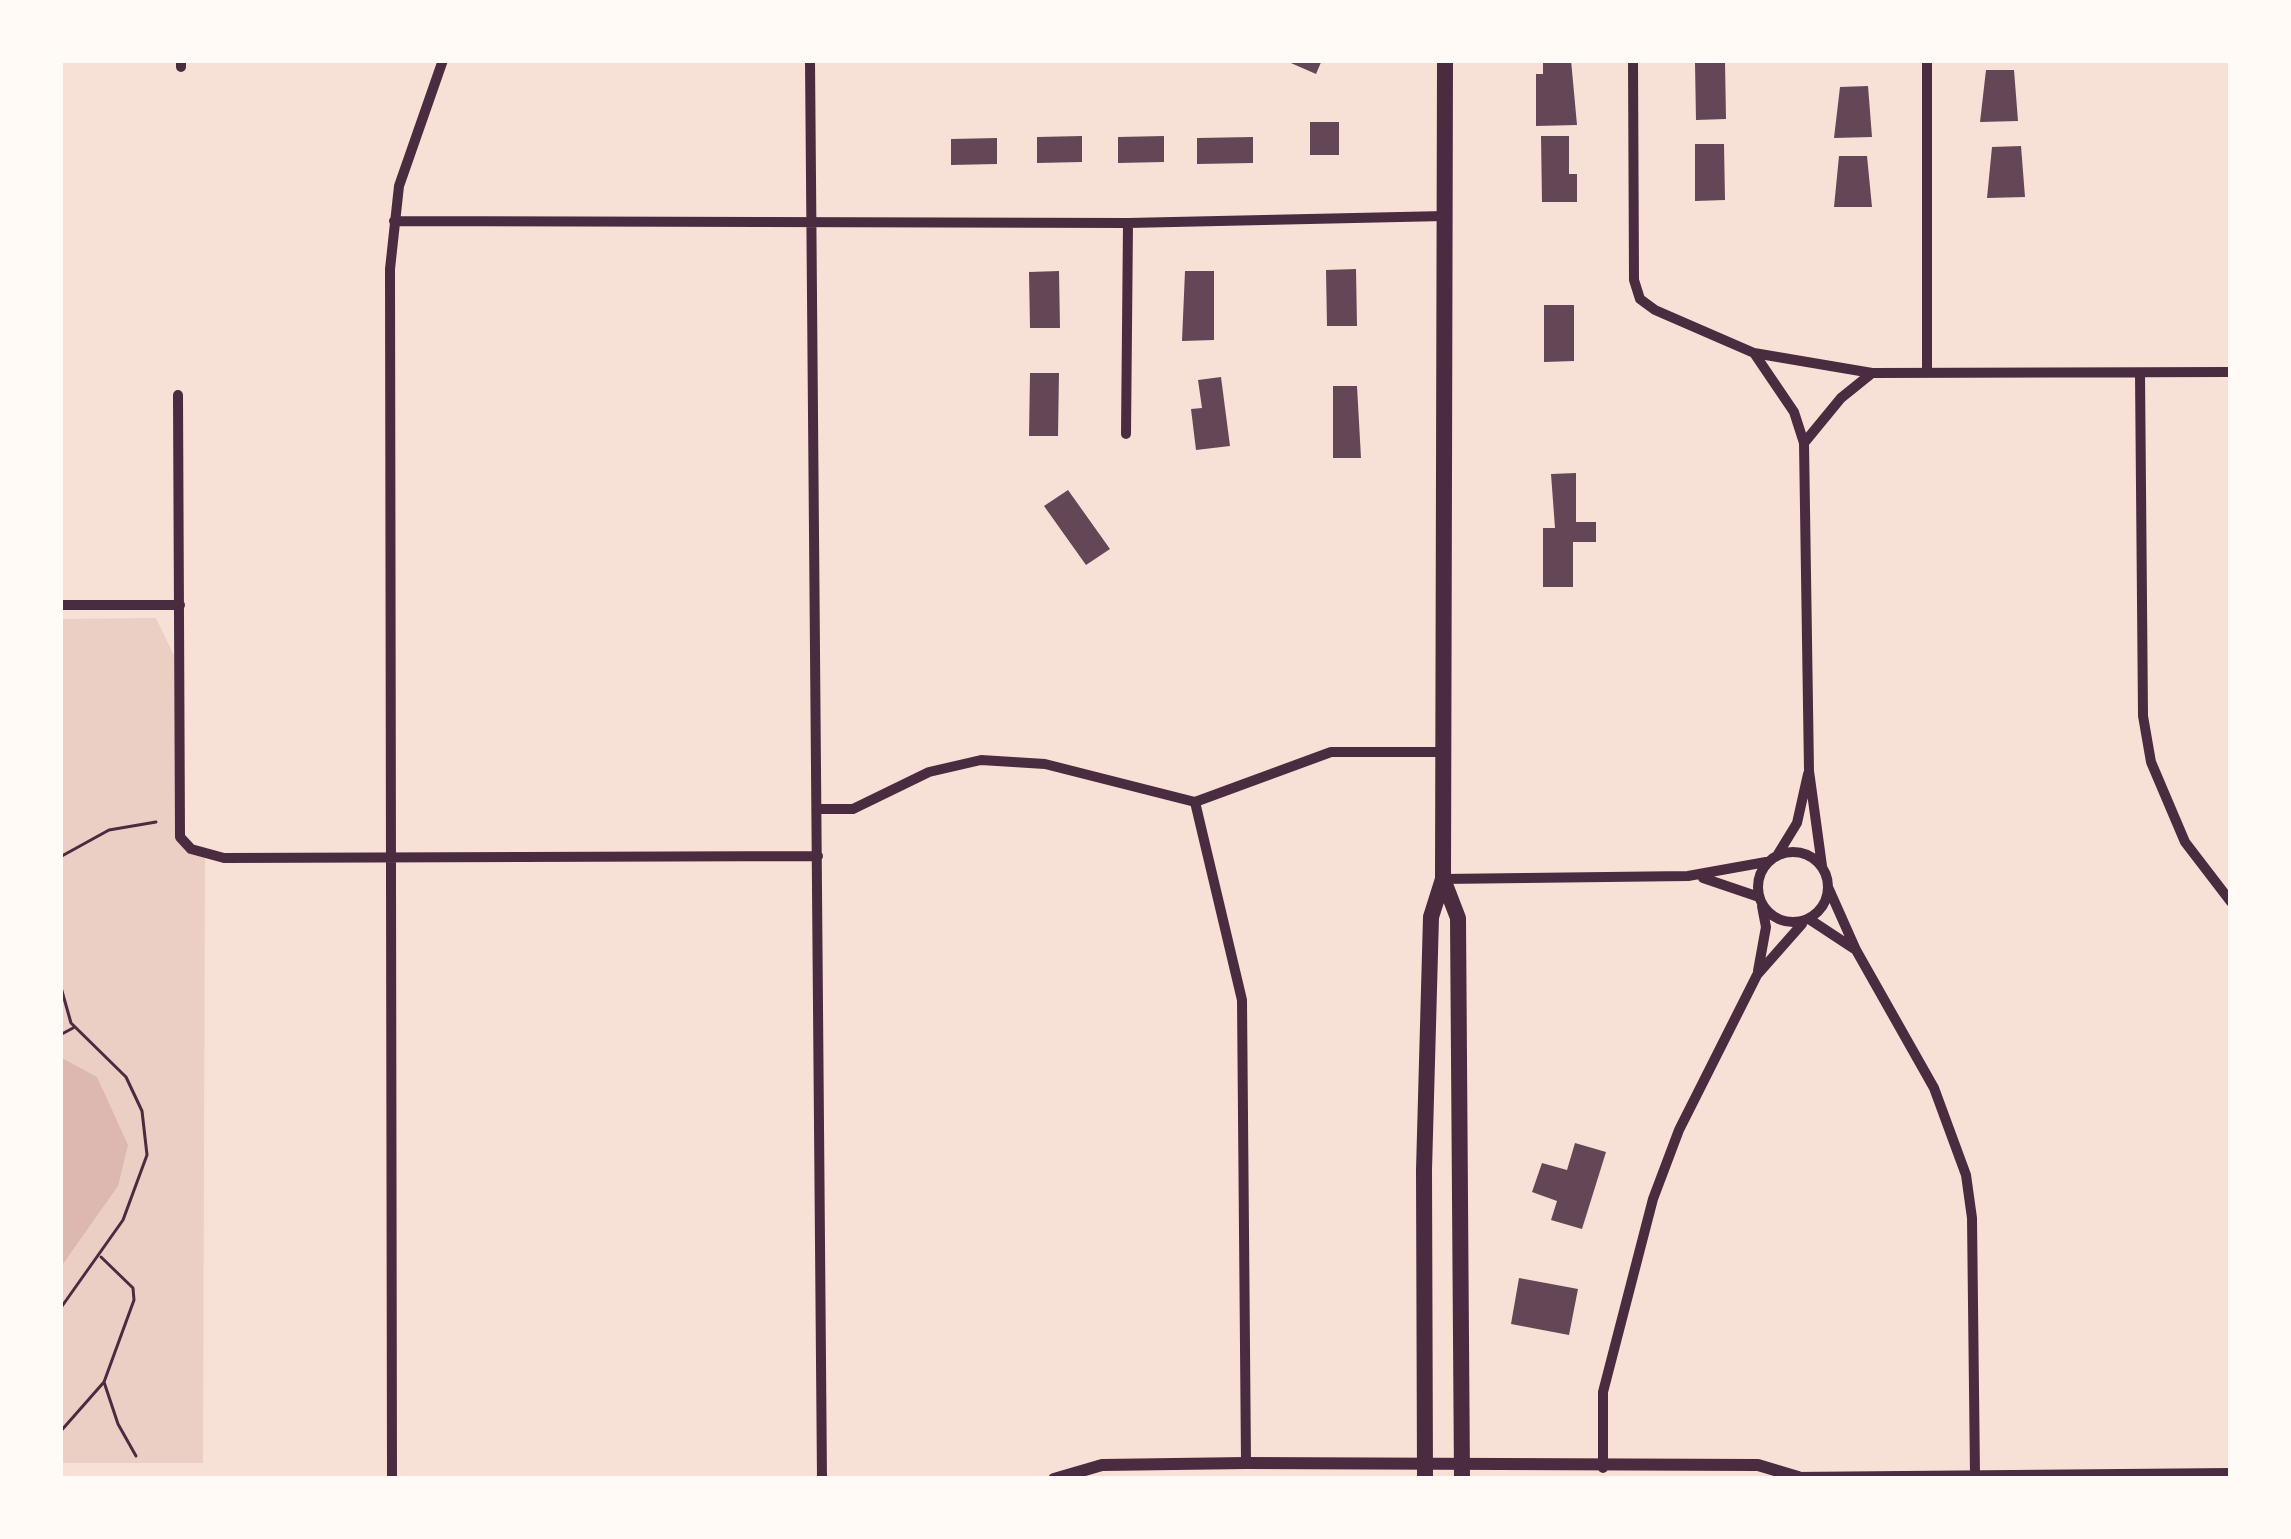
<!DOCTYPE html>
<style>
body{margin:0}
#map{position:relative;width:2291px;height:1539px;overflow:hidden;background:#f7e1d7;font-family:"Roboto Condensed",sans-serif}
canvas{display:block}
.frame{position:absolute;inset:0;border:63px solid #fffaf5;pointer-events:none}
</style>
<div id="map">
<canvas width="2291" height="1539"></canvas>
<div class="frame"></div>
</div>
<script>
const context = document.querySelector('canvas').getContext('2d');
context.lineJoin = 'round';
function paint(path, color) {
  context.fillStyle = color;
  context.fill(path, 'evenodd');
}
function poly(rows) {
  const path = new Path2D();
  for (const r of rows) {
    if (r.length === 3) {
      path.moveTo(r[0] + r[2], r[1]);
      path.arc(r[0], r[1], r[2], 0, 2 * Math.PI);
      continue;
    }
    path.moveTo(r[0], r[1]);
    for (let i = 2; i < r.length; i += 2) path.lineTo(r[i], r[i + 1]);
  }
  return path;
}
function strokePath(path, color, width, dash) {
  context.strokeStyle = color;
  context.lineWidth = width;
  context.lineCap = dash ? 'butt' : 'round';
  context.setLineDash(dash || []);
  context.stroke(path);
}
paint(poly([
 [156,618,183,674,180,837,205,855,203,1463,60,1463,60,619]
]), '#ebcfc5');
paint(poly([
 [60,1057,97,1077,128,1145,118,1186,60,1268]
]), '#dcb8b0');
paint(poly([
 [1284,60,1322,60,1316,74],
 [1543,60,1571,60,1577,125,1536,126,1536,74,1543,74],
 [1725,62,1726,119,1696,120,1695,63],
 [1986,70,2014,70,2018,121,1980,122],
 [1868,86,1872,137,1834,138,1840,87],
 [1310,122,1339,122,1339,155,1310,155],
 [1082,136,1082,162,1037,163,1037,137],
 [1164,136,1164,162,1118,163,1118,137],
 [1541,136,1569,136,1569,174,1577,174,1577,202,1542,202],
 [1253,137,1253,163,1197,164,1197,138],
 [997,138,997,164,951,165,951,139],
 [1695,144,1724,144,1725,200,1695,201],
 [2021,146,2025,197,1987,198,1992,147],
 [1839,156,1867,156,1872,207,1834,207],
 [1356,269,1357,326,1327,326,1326,270],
 [1059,271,1060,328,1030,328,1029,272],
 [1185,271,1214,271,1214,340,1182,341],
 [1544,305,1574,305,1574,361,1544,362],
 [1030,373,1059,373,1058,436,1029,436],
 [1221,377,1230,446,1196,450,1191,409,1202,408,1198,380],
 [1333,386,1357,386,1361,458,1333,458],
 [1576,473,1576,522,1596,522,1596,542,1573,542,1573,587,1543,587,1543,528,1555,528,1551,474],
 [1068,490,1110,549,1086,565,1044,506],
 [1575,1143,1606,1152,1582,1229,1551,1220,1557,1201,1532,1192,1542,1163,1567,1170],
 [1519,1278,1578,1289,1569,1335,1511,1324]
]), '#644757');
strokePath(poly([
 [60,857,109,830,156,822],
 [60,877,60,984,71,1023,126,1077,142,1111,147,1155,123,1220,60,1309],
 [60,1035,73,1028],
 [104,1382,118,1424,136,1456],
 [60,1432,104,1382,134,1300,133,1288,101,1257]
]), '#4a2c40', 3);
strokePath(poly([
 [181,60,181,67],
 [810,60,822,1479],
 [1633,60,1634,280,1640,299,1655,310,1754,353,1872,373,2231,372],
 [1927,60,1927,373],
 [394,221,1128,223,1445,216],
 [1754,353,1794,412,1804,443,1809,771,1822,866],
 [2140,373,2143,716,2151,762,2185,842,2231,902],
 [178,395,180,837,191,849,224,858,818,856],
 [1126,434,1128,223],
 [1804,443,1841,398,1872,373],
 [60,605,180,605],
 [1195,802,1242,1000,1246,1463],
 [820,809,853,809,929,772,981,760,1045,764,1195,802,1331,752,1445,752],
 [1793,887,35],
 [1778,854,1797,823,1808,774],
 [1703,878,1759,897],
 [1443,879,1688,876,1766,862],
 [1828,887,1856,950,1934,1088,1966,1175,1972,1218,1975,1475],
 [1809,919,1853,948],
 [1758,971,1766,927,1762,906],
 [1603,1468,1603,1392,1653,1199,1679,1130,1757,975,1802,924],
 [392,1479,390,269,399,186,443,60]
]), '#4a2c40', 10);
strokePath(poly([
 [1794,1478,2231,1474],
 [1054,1479,1102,1465,1246,1463,1758,1465,1798,1477]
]), '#4a2c40', 12);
strokePath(poly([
 [1443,879,1458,918,1462,1479],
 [1425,1479,1424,1170,1431,917,1443,879,1445,60]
]), '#4a2c40', 16);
</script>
